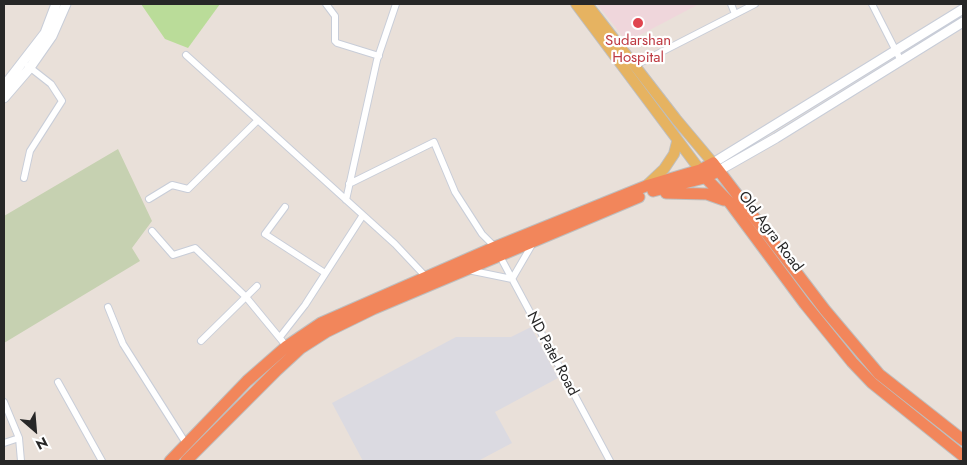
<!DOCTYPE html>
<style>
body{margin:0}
#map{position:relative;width:967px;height:465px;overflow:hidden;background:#e9e0d9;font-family:Jost,sans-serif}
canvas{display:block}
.frame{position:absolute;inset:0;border:5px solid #272727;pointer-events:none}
.north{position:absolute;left:10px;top:405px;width:50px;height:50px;-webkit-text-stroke:4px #fff;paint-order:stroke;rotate:153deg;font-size:14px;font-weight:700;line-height:20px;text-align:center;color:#272727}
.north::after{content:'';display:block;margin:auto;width:18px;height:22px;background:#272727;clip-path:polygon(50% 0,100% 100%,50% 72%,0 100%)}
</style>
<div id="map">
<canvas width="967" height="465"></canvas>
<div class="frame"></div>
<div class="north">N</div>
</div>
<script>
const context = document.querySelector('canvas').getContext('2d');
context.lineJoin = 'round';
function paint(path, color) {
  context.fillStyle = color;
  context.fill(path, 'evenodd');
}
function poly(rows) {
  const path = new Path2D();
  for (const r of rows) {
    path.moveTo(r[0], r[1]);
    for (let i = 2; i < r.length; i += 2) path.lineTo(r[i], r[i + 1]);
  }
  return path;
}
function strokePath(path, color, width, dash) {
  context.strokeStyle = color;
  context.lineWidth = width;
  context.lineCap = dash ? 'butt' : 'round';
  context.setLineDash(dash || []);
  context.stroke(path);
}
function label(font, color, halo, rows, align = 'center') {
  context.font = font + ' Jost,sans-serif';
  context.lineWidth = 4.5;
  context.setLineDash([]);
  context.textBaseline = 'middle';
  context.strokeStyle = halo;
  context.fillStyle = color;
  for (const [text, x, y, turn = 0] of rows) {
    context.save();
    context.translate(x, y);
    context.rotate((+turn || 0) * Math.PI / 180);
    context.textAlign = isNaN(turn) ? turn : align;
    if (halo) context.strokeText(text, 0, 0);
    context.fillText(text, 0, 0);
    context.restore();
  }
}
paint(poly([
 [531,327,558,378,495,412,512,443,478,461,363,461,332,403,456,337,511,337]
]), '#dbdae1');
paint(poly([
 [597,4,699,4,627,42]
]), '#efd6db');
paint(poly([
 [141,4,220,4,188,48,165,39]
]), '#badc99');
paint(poly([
 [118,149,152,221,132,248,140,261,4,343,4,216]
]), '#c6d1b1');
const street = poly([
 [326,4,335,16,335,41,337,43,379,56],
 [731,4,735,14],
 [872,4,901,61],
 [186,55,395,244,427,278],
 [636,65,755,4],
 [24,178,30,151,62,101,51,84,28,66],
 [349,184,434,142,455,192,482,234,495,247,610,461],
 [149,199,172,185,188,189,258,120],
 [346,200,377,60,396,4],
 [285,207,265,234,325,273],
 [152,231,173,255,195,248,246,297,288,348],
 [468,270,512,279,533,243],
 [108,307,123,344,187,445],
 [280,337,305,305,363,215],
 [201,341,257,286],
 [58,382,102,461],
 [4,402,19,438,21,461],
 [4,443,19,438]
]);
const secondary = poly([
 [4,86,45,33,56,4],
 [4,98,29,69,52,36,66,4],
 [713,163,963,9],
 [718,171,776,138,963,22]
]);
const primary = poly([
 [576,4,700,170],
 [587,4,676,119,713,163],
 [646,186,664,169,674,154,677,142]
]);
const highway = poly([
 [701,173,730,203,805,304,852,362,872,383,963,456],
 [653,191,704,178,718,171],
 [666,193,707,194,724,200],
 [170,461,247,381,287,346,321,323,495,247,646,186,700,170,713,163,825,310,879,374,963,440],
 [186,461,276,371,301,348,326,332,373,309,639,197]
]);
strokePath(street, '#c8cdd8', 8);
strokePath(secondary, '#c8cdd8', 11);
strokePath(primary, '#bebebe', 12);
strokePath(highway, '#bebebe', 13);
strokePath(street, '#fff', 6);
strokePath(secondary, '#fff', 9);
strokePath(primary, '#e6b361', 10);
strokePath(highway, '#f2865b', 11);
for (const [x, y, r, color] of [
 [638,23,6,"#e0444e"]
]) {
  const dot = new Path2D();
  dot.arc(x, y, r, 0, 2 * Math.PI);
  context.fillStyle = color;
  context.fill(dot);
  strokePath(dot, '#fff', 2);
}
label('15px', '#be3a42', '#fff', [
 ["Sudarshan",638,41],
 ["Hospital",638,58]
]);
label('15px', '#272727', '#fff', [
 ["Old Agra Road",770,232,53],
 ["ND Patel Road",552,354,62]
]);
</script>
